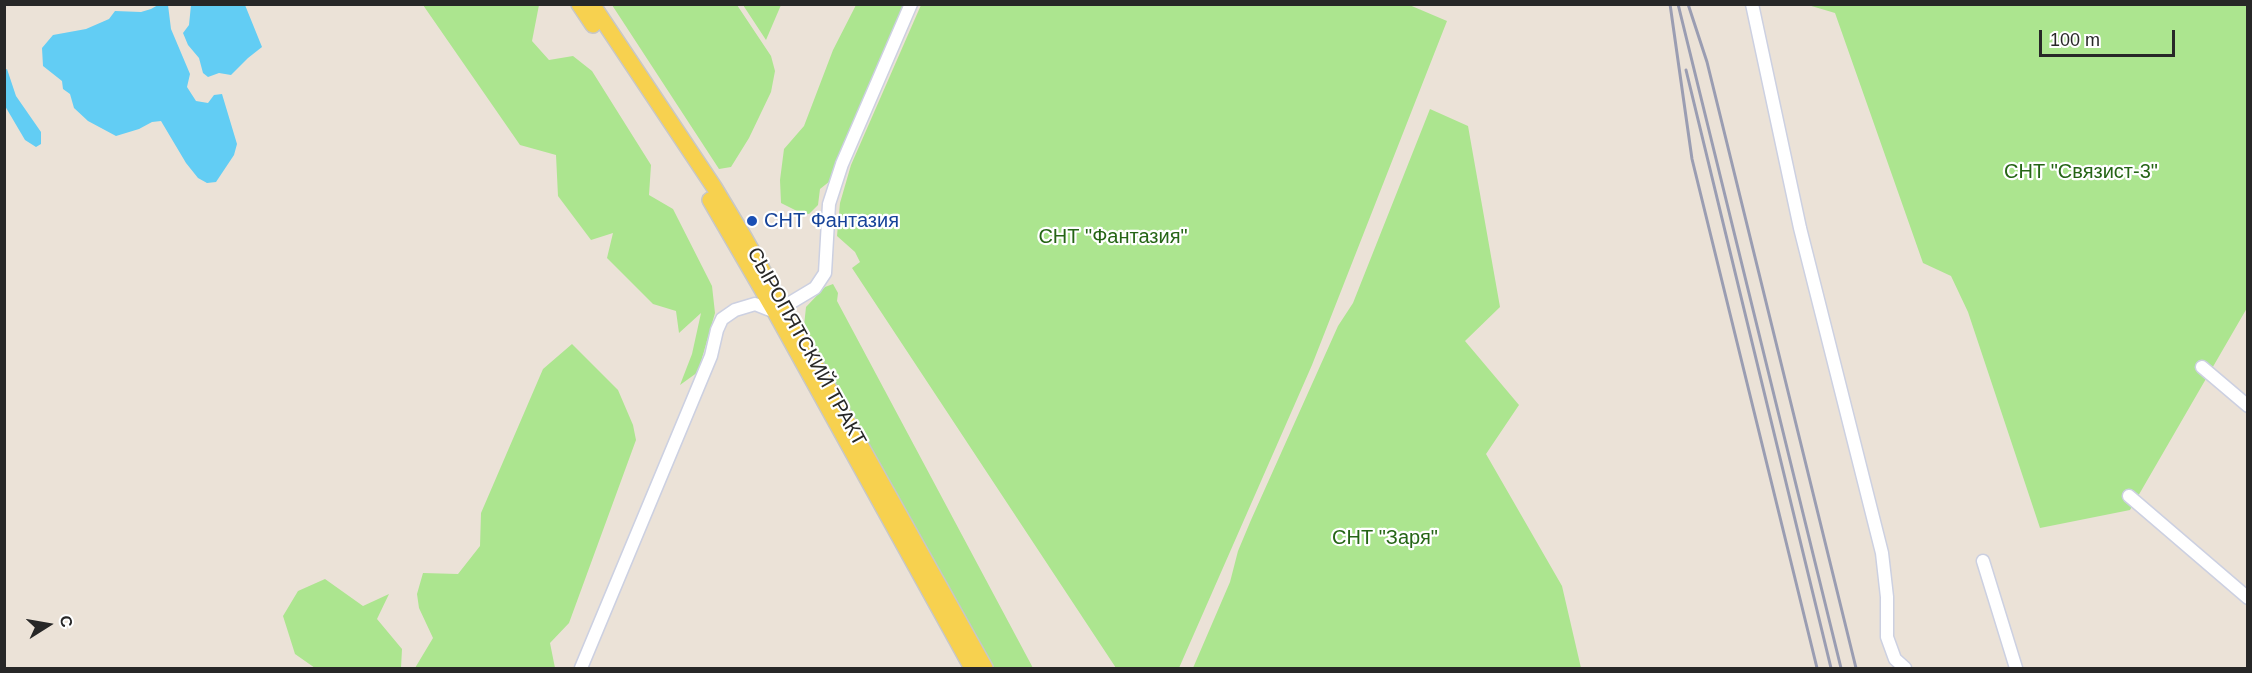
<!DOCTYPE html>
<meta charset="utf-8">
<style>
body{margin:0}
#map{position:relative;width:2252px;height:673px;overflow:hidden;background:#ebe2d7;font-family:Arial,sans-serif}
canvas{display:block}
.frame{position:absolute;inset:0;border:6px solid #272727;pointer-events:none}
.north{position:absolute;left:18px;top:595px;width:60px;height:60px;-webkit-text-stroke:4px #fff;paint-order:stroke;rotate:79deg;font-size:16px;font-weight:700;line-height:24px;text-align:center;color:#272727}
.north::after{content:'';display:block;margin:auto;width:21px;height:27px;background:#272727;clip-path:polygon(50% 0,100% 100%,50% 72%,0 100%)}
.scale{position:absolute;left:2039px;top:30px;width:136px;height:27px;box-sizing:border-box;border:3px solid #272727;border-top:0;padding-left:8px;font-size:18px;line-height:21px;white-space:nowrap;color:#272727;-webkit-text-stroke:4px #fff;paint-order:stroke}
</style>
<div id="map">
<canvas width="2252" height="673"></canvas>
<div class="frame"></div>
<div class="north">С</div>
<div class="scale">100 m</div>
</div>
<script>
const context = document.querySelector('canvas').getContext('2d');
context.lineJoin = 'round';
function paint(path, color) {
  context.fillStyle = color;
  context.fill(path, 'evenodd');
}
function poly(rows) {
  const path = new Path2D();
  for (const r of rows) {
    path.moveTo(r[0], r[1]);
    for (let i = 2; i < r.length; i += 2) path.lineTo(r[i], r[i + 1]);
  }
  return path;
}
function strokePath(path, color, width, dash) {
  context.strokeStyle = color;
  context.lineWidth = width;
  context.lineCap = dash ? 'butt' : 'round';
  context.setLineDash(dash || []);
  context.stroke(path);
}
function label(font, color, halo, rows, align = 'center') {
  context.font = font + ' Arial,sans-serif';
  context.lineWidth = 4.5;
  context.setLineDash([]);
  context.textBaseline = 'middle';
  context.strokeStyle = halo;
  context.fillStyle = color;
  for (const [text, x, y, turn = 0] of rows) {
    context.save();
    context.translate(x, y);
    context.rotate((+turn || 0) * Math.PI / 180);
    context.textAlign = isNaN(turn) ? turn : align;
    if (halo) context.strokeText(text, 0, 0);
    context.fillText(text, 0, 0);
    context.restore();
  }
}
paint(poly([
 [1407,4,1447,21,1312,365,1179,668,1116,668,852,268,860,262,855,252,837,236,840,203,851,165,921,5],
 [423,5,539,5,532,41,549,60,573,56,592,71,651,165,649,195,673,209,712,286,715,313,698,372,680,385,692,354,701,313,679,333,676,311,653,304,607,258,613,233,591,240,558,196,556,155,520,145],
 [612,5,737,5,771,56,775,71,771,92,749,138,731,167,719,169],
 [743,5,781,5,766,40],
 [856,5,906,5,830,181,820,189,818,205,809,214,799,212,781,203,780,180,784,149,804,126,833,50],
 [1808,5,2247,5,2247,308,2130,510,2040,528,1968,312,1951,276,1923,263,1835,13],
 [1430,109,1468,126,1500,307,1465,341,1519,405,1486,454,1562,586,1581,668,1193,668,1230,582,1238,551,1251,520,1338,326,1353,303],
 [833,284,838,293,837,301,1033,668,992,668,804,326,806,307,825,287],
 [572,344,618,390,633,425,636,440,569,623,550,643,555,668,415,668,433,638,419,608,417,594,423,573,458,574,480,546,481,513,543,369],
 [325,579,363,606,389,594,377,619,402,649,401,668,315,668,295,654,283,616,298,591]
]), '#ace58f');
paint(poly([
 [158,5,168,5,171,29,190,74,187,87,196,101,208,103,214,95,222,94,237,144,234,155,216,182,207,183,198,178,186,163,161,121,152,122,139,129,116,136,88,121,74,108,70,94,63,89,62,81,43,66,42,48,53,35,86,29,109,19,115,11,141,12,151,9],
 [191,5,245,5,262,47,248,58,231,75,219,73,208,77,203,73,199,58,188,45,183,33,189,25],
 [7,69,16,96,41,132,41,144,36,147,25,140,5,106,5,70]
]), '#62cdf4');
const minor = poly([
 [1752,4,1800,228,1882,553,1887,597,1887,637,1895,659,1905,668],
 [2202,367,2248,406],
 [2129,496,2248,598],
 [1983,561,2016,668],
 [581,668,711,356,717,330,722,319,735,310,755,304,775,312,815,288,825,273,829,204,842,164,911,4]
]);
const major = poly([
 [579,4,593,25],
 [592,4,714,187,744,237,985,668],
 [710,200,775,312,972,668]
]);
strokePath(minor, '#ccd0e1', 15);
strokePath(major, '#c7c7c7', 18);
strokePath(minor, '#fff', 12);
strokePath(major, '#f7d14f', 15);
strokePath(poly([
 [1670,4,1692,159,1817,668],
 [1678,4,1841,668],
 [1688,4,1707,62,1856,668],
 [1686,70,1831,668]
]), '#9a9db2', 3);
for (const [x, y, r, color] of [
 [752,221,6,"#1a4fb4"]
]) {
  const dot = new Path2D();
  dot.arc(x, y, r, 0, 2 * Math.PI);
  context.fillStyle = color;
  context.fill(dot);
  strokePath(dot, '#fff', 2);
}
label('20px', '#256515', '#fff', [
 ["СНТ \"Связист-3\"",2081,172],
 ["СНТ \"Фантазия\"",1113,237],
 ["СНТ \"Заря\"",1385,538]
]);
label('20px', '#164399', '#fff', [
 ["СНТ Фантазия",764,221]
], 'left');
label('20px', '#272727', '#fff', [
 ["СЫРОПЯТСКИЙ ТРАКТ",806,347,61]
]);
</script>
